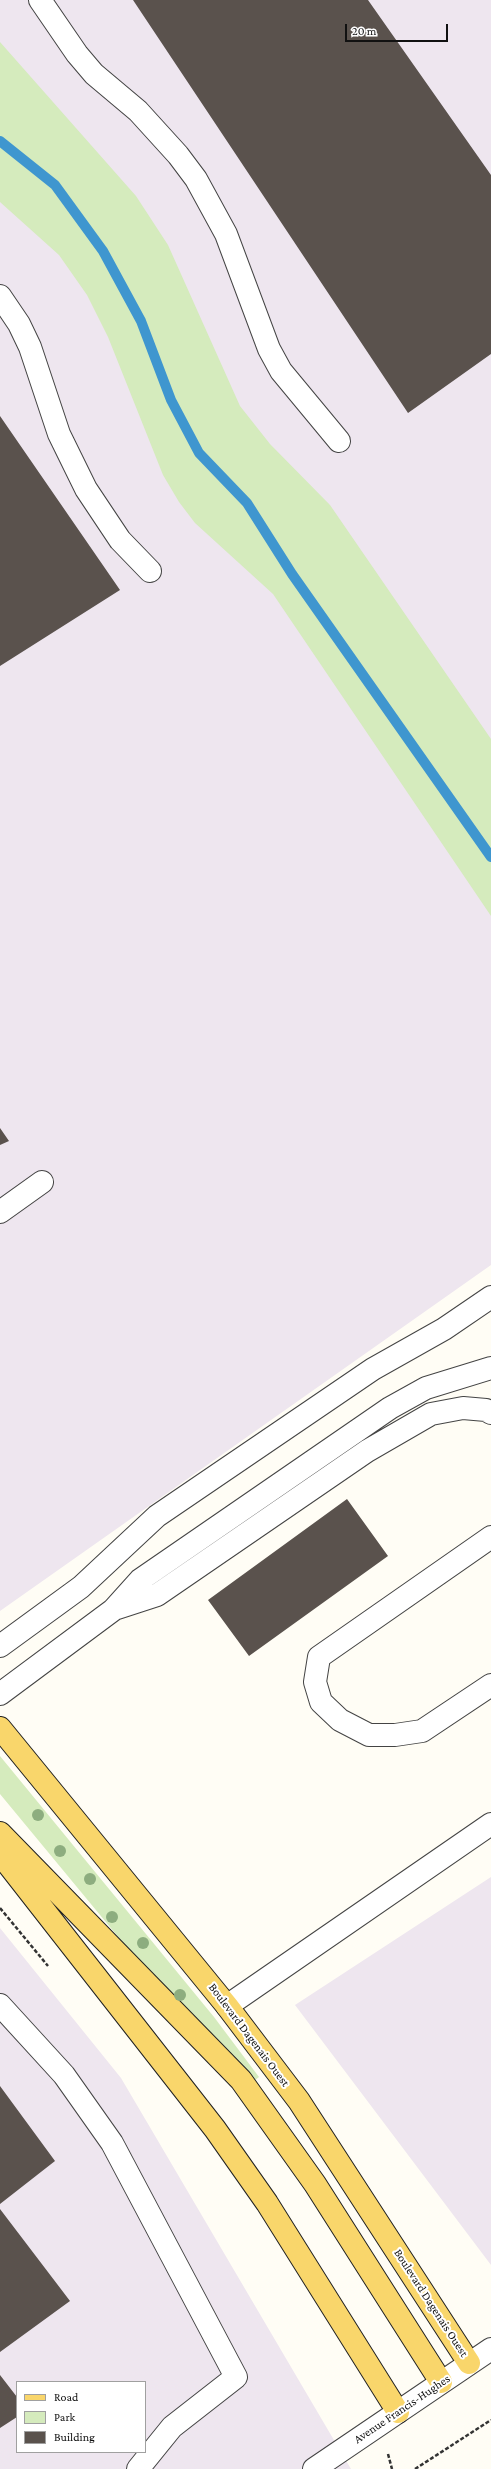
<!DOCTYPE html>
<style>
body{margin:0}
#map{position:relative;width:491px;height:2469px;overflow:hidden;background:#fffdf5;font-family:"Crimson Pro",serif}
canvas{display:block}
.legend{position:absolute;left:16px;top:2381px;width:130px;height:72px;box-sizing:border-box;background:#fff;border:1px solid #a0a0a0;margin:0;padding:5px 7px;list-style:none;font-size:12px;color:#111}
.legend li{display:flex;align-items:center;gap:8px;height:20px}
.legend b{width:20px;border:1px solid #a0a0a0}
.scale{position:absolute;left:345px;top:24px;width:103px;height:18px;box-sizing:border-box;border:2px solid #111;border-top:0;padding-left:5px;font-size:12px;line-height:14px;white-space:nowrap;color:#111;-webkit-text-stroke:3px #fff;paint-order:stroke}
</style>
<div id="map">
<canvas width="491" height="2469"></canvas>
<ul class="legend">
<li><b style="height:5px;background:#f9d66b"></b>Road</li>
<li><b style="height:11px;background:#d5ebbd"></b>Park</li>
<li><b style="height:11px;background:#5a524d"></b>Building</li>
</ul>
<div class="scale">20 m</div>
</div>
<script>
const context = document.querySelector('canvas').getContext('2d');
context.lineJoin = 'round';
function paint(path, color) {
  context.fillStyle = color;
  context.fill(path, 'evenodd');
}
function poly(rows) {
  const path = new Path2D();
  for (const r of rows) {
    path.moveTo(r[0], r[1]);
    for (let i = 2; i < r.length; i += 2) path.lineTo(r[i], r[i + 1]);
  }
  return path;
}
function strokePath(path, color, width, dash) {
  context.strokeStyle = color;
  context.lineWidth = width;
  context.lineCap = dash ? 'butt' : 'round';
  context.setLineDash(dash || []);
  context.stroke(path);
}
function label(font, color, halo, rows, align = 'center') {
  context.font = font + ' "Crimson Pro",serif';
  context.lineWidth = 4;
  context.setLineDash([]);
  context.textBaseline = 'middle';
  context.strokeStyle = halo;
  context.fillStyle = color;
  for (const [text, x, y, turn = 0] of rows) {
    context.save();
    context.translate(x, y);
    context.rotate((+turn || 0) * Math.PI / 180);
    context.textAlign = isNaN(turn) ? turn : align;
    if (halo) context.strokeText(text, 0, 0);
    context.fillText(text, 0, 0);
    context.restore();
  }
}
paint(poly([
 [0,0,491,0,491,1265,0,1611],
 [491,1877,491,2265,295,2005],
 [0,1928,121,2078,351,2469,0,2469],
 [17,2382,145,2382,145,2452,17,2452]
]), '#eee6ef');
paint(poly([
 [0,42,136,196,168,245,240,406,270,444,330,505,491,739,491,916,273,594,195,523,179,502,163,475,108,337,87,295,59,255,0,202],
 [0,1756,214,2017,259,2077,254,2081,148,1973,0,1794]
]), '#d5ebbd');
strokePath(poly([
 [0,141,55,185,103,251,141,321,171,400,199,453,247,503,292,574,491,857]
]), '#3f96cf', 10);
paint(poly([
 [133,0,368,0,491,175,491,354,408,413],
 [0,416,120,590,0,666],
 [0,1128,9,1141,0,1145],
 [347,1499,388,1556,249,1656,208,1600],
 [0,2086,55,2161,0,2204],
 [0,2209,70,2301,0,2352],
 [0,2375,17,2397,17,2417,0,2428]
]), '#5a524d');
const minor = poly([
 [40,0,77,54,94,74,138,111,178,155,196,179,226,234,269,349,281,371,339,441],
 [0,296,19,324,30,347,59,434,86,489,120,540,150,571],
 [0,1212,42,1182],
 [491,1537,319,1657,315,1682,321,1702,340,1720,369,1735,395,1735,422,1731,491,1685],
 [114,1609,157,1595,367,1451,431,1414,463,1408,486,1410,491,1413],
 [0,1646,81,1587,157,1516,373,1369,444,1329,491,1297],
 [0,1694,113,1610,140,1580,390,1408,426,1388,491,1368],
 [0,2005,64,2075,112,2143,236,2377,172,2427,138,2469],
 [227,2006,491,1824],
 [314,2469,491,2349]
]);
const major = poly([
 [0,1728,227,2006,299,2101,469,2363],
 [0,1833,241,2080,315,2184,441,2382],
 [0,1854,215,2129,267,2203,398,2412]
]);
strokePath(minor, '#444', 24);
strokePath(major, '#222', 24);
strokePath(poly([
 [0,1908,48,1966],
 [388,2454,392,2469],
 [415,2469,491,2420]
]), '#333', 2.5, [4, 2]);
strokePath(minor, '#fff', 22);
strokePath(major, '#f9d66b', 22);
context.fillStyle = '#8dad7f';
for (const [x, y] of [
 [38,1815],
 [60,1851],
 [90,1879],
 [112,1917],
 [143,1943],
 [180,1995]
]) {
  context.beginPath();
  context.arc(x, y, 6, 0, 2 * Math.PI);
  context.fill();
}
label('12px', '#111', '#fff', [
 ["Boulevard Dagenais Ouest",249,2035,53],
 ["Boulevard Dagenais Ouest",431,2303,57],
 ["Avenue Francis-Hughes",402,2409,-34]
]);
</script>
